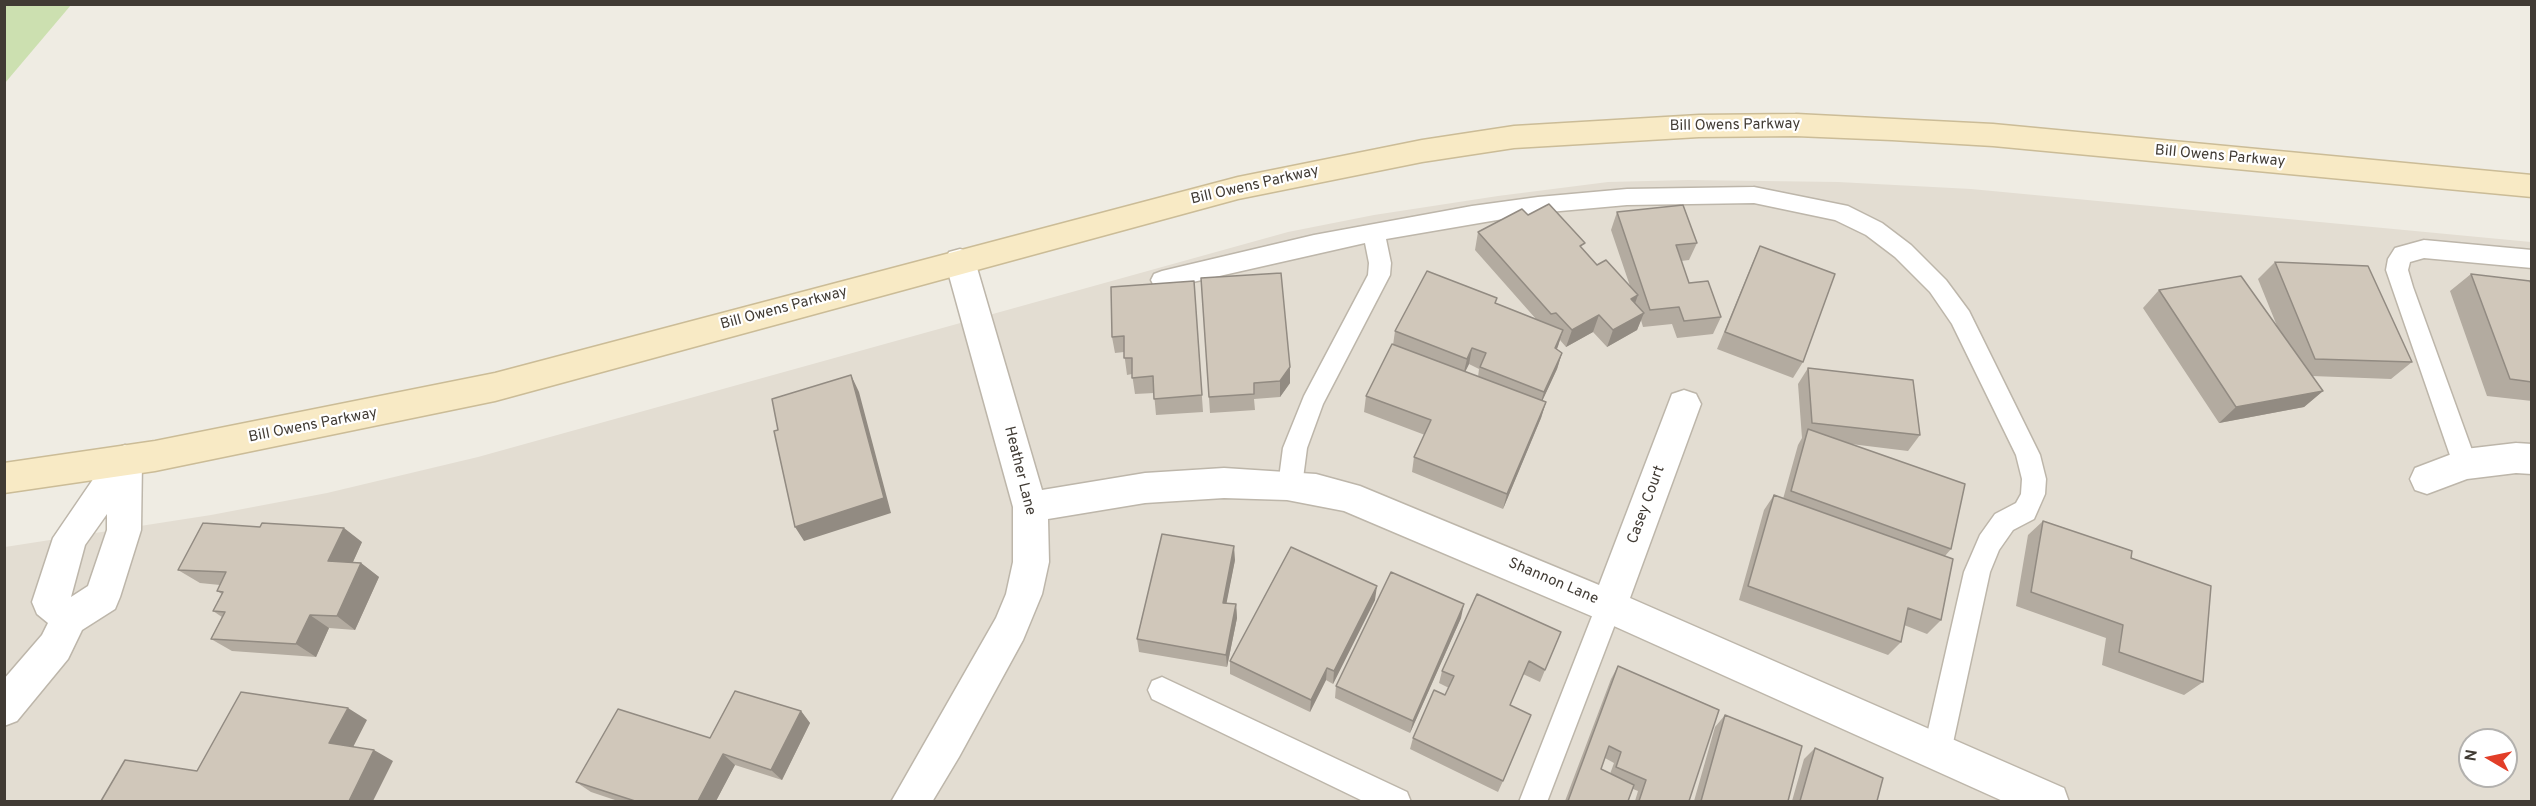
<!DOCTYPE html>
<style>
body{margin:0}
#map{position:relative;width:2536px;height:806px;overflow:hidden;background:#efece3;font-family:Overpass,sans-serif}
canvas{display:block}
.frame{position:absolute;inset:0;border:6px solid #413b34;pointer-events:none}
.north{position:absolute;left:2458px;top:728px;width:60px;height:60px;box-sizing:border-box;background:#fff;border:2px solid #b3b1ae;border-radius:50%;rotate:279deg;font-size:16px;font-weight:700;line-height:24px;text-align:center;color:#413b34}
.north::after{content:'';display:block;margin:auto;width:21px;height:27px;background:#e23e28;clip-path:polygon(50% 0,100% 100%,50% 72%,0 100%)}
</style>
<div id="map">
<canvas width="2536" height="806"></canvas>
<div class="frame"></div>
<div class="north">N</div>
</div>
<script>
const context = document.querySelector('canvas').getContext('2d');
context.lineJoin = 'round';
function paint(path, color) {
  context.fillStyle = color;
  context.fill(path, 'evenodd');
}
function poly(rows) {
  const path = new Path2D();
  for (const r of rows) {
    path.moveTo(r[0], r[1]);
    for (let i = 2; i < r.length; i += 2) path.lineTo(r[i], r[i + 1]);
  }
  return path;
}
function strokePath(path, color, width, dash) {
  context.strokeStyle = color;
  context.lineWidth = width;
  context.lineCap = dash ? 'butt' : 'round';
  context.setLineDash(dash || []);
  context.stroke(path);
}
function label(font, color, halo, rows, align = 'center') {
  context.font = font + ' Overpass,sans-serif';
  context.lineWidth = 4.5;
  context.setLineDash([]);
  context.textBaseline = 'middle';
  context.strokeStyle = halo;
  context.fillStyle = color;
  for (const [text, x, y, turn = 0] of rows) {
    context.save();
    context.translate(x, y);
    context.rotate((+turn || 0) * Math.PI / 180);
    context.textAlign = isNaN(turn) ? turn : align;
    if (halo) context.strokeText(text, 0, 0);
    context.fillText(text, 0, 0);
    context.restore();
  }
}
paint(poly([
 [1688,180,1838,182,1971,189,2531,242,2531,801,5,802,5,547,211,515,327,493,478,457,1288,232,1374,215,1498,196,1608,182],
 [2470,740,2506,740,2506,776,2470,776]
]), '#e3ddd2');
paint(poly([
 [5,4,71,5,5,83,4,5]
]), '#cce0b0');
const lane = poly([
 [1754,187,1848,206,1882,223,1911,245,1946,280,1969,311,2040,455,2046,479,2045,494,2034,519,2013,530,1999,550,1990,572,1951,752,1947,762,1937,766,1927,762,1923,752,1964,572,1980,535,1995,514,2016,503,2021,494,2022,479,2016,455,1952,324,1930,292,1895,257,1866,235,1835,220,1754,203,1627,205,1538,213,1386,239,1391,263,1390,275,1323,404,1307,448,1302,486,1299,494,1290,497,1281,494,1278,486,1283,448,1304,396,1368,275,1369,263,1365,243,1162,289,1154,286,1151,280,1154,274,1162,271,1314,235,1472,206,1538,197,1627,189,1754,187],
 [2424,240,2532,250,2532,268,2424,258,2410,262,2408,270,2413,287,2477,464,2474,472,2465,475,2456,472,2453,464,2386,270,2388,259,2395,248,2424,240],
 [1609,594,1618,597,1622,606,1547,802,1519,802,1596,606,1600,597,1609,594],
 [1162,677,1407,792,1411,802,1365,802,1152,699,1148,690,1152,681,1162,677]
]);
const street = poly([
 [960,249,971,252,975,261,1042,490,1145,473,1224,468,1316,474,1360,486,1599,585,1672,394,1684,390,1696,394,1701,404,1630,598,2064,788,2069,802,2005,802,1596,618,1344,511,1287,500,1224,498,1145,503,1048,519,1049,562,1042,594,1023,640,959,757,932,802,891,802,996,618,1006,594,1013,562,1013,507,945,261,949,252,960,249],
 [2516,443,2532,444,2532,474,2516,473,2467,479,2427,494,2415,490,2410,479,2415,468,2465,449,2516,443],
 [125,445,137,450,142,460,141,530,120,597,115,609,82,630,68,659,17,721,4,726,4,679,42,635,48,623,37,614,32,602,53,538,113,450,125,445],
 [107,514,107,530,88,586,71,597,85,545,107,514]
]);
const secondary = poly([
 [1796,114,1993,124,2532,175,2532,197,1993,146,1892,140,1796,136,1699,137,1514,148,1422,162,1238,199,495,401,155,471,4,493,4,463,155,441,495,373,1238,177,1422,140,1514,126,1699,115,1796,114]
]);
strokePath(lane, '#bdb6aa', 3);
strokePath(street, '#bdb6aa', 3);
strokePath(secondary, '#cbbc97', 3);
paint(lane, '#fff');
paint(street, '#fff');
paint(secondary, '#f8eac5');
paint(poly([
 [1617,212,1697,243,1689,260,1681,261,1689,283,1721,317,1713,334,1677,338,1672,324,1643,327,1641,320,1637,330,1607,347,1593,332,1566,347,1560,340,1557,349,1562,353,1557,369,1542,401,1546,402,1541,418,1503,509,1412,472,1414,457,1425,435,1364,412,1366,396,1393,345,1395,331,1496,304,1536,319,1475,250,1478,232,1528,215,1583,250,1597,265,1630,286,1611,230],
 [1469,364,1479,369,1478,377,1465,372],
 [1760,246,1803,362,1793,378,1717,349,1752,264],
 [2275,262,2412,362,2391,379,2312,376,2323,391,2304,407,2219,423,2143,308,2159,290,2277,326,2258,279],
 [2471,274,2532,286,2532,401,2487,396,2450,291],
 [1201,278,1290,367,1290,383,1280,397,1254,399,1255,410,1210,413],
 [1194,281,1203,412,1156,415,1154,393,1135,394,1132,374,1127,375,1124,352,1115,353,1112,337],
 [1808,368,1920,435,1908,451,1851,444,1951,549,1945,556,1941,620,1927,634,1904,625,1901,642,1888,655,1739,600,1764,510,1774,495,1783,499,1798,445,1802,438,1798,384],
 [2043,521,2131,558,2203,682,2184,695,2102,665,2106,638,2016,606,2028,535],
 [362,542,353,562,361,563,379,577,355,630,329,628,316,657,232,651,211,639,222,617,213,611,222,594,217,591,220,585,200,583,178,570],
 [1235,560,1226,603,1236,604,1237,618,1227,667,1139,652,1137,639],
 [1375,600,1333,684,1326,680,1310,712,1230,674,1230,661],
 [1461,618,1410,733,1335,698,1336,686],
 [1561,632,1540,682,1523,674,1510,705,1503,781,1498,792,1410,749,1413,738,1445,695,1449,688,1439,683,1442,671],
 [1618,666,1689,801,1635,801,1638,791,1633,789,1628,801,1565,801,1611,679],
 [1605,758,1614,763,1610,774,1601,769],
 [801,711,810,723,782,780,735,765,716,801,618,801,591,792,576,782,710,738],
 [1725,715,1788,801,1694,801,1715,727],
 [1815,748,1877,801,1792,801,1804,759]
]), '#b3aba0');
paint(poly([
 [1638,295,1632,312,1631,299],
 [1644,313,1637,330,1607,347,1613,330],
 [1599,315,1593,332,1566,347,1572,330],
 [1563,330,1558,346,1550,365,1555,348],
 [1472,348,1469,364,1463,376,1467,359],
 [1562,353,1557,369,1539,408,1544,392],
 [1290,367,1290,383,1280,397,1280,381],
 [851,375,859,392,891,513,804,541,795,527],
 [2323,391,2304,407,2219,423,2236,407],
 [1546,402,1541,418,1503,509,1507,494],
 [344,528,362,542,347,575,328,561],
 [1234,546,1235,560,1224,616,1223,603],
 [361,563,379,577,355,630,337,616],
 [1377,586,1375,600,1333,684,1334,671],
 [1236,604,1237,618,1227,667,1226,655],
 [1464,604,1461,618,1410,733,1413,721],
 [310,615,329,628,316,657,296,644],
 [1327,668,1326,680,1310,712,1311,700],
 [348,708,367,720,349,755,329,743],
 [801,711,810,723,782,780,771,770],
 [374,750,393,761,373,801,349,801],
 [723,754,735,765,716,801,698,801]
]), '#928b82');
const building = poly([
 [1549,204,1585,243,1580,246,1597,265,1606,260,1638,295,1631,299,1644,313,1613,330,1599,315,1572,330,1556,313,1551,314,1478,232,1522,209,1528,215,1549,204],
 [1683,205,1697,243,1676,245,1689,283,1708,281,1721,317,1684,321,1679,307,1650,310,1617,212,1683,205],
 [1760,246,1835,274,1803,362,1725,332,1760,246],
 [2275,262,2368,266,2412,362,2315,359,2275,262],
 [1427,271,1497,298,1495,303,1563,330,1555,348,1562,353,1544,392,1480,367,1486,353,1472,348,1467,359,1395,331,1427,271],
 [1281,273,1290,367,1280,381,1254,383,1254,394,1209,397,1201,278,1281,273],
 [2471,274,2530,281,2532,286,2532,382,2510,379,2471,274],
 [2241,276,2323,391,2236,407,2159,290,2241,276],
 [1194,281,1202,395,1154,399,1153,376,1132,378,1132,358,1124,358,1124,336,1112,337,1111,287,1194,281],
 [1392,344,1546,402,1507,494,1414,457,1431,420,1366,396,1392,344],
 [1808,368,1913,380,1920,435,1812,423,1808,368],
 [851,375,884,498,795,527,774,431,778,430,772,399,851,375],
 [1808,429,1965,484,1951,549,1791,491,1808,429],
 [1774,495,1953,559,1941,620,1908,608,1901,642,1748,586,1774,495],
 [2043,521,2132,551,2131,558,2211,586,2203,682,2119,652,2123,625,2031,592,2043,521],
 [203,523,260,527,262,523,344,528,328,561,361,563,337,616,310,615,296,644,211,639,225,612,213,611,223,592,217,591,226,572,178,570,203,523],
 [1162,534,1234,546,1223,603,1236,604,1226,655,1137,639,1162,534],
 [1291,547,1377,586,1334,671,1327,668,1311,700,1230,661,1291,547],
 [1391,572,1464,604,1413,721,1336,686,1391,572],
 [1477,594,1561,632,1545,670,1529,661,1510,705,1531,715,1503,781,1413,738,1434,690,1445,695,1454,676,1442,671,1477,594],
 [1618,666,1719,710,1689,801,1639,801,1646,780,1616,767,1621,752,1609,746,1601,769,1634,785,1628,801,1568,801,1618,666],
 [735,691,801,711,771,770,723,754,698,801,635,801,576,782,618,709,710,738,735,691],
 [241,692,348,708,329,743,374,750,349,801,101,801,125,760,197,771,241,692],
 [1725,715,1802,746,1788,801,1701,801,1725,715],
 [1815,748,1883,778,1877,801,1800,801,1815,748]
]);
paint(building, '#d0c7ba');
strokePath(building, '#928b82', 1.5);
label('15px', '#413b34', '#fff', [
 ["Bill Owens Parkway",1735,126,-1],
 ["Bill Owens Parkway",2220,157,5],
 ["Bill Owens Parkway",1255,186,-13],
 ["Bill Owens Parkway",784,309,-15],
 ["Bill Owens Parkway",313,426,-11],
 ["Heather Lane",1019,471,76],
 ["Casey Court",1647,505,-70],
 ["Shannon Lane",1553,582,23]
]);
</script>
